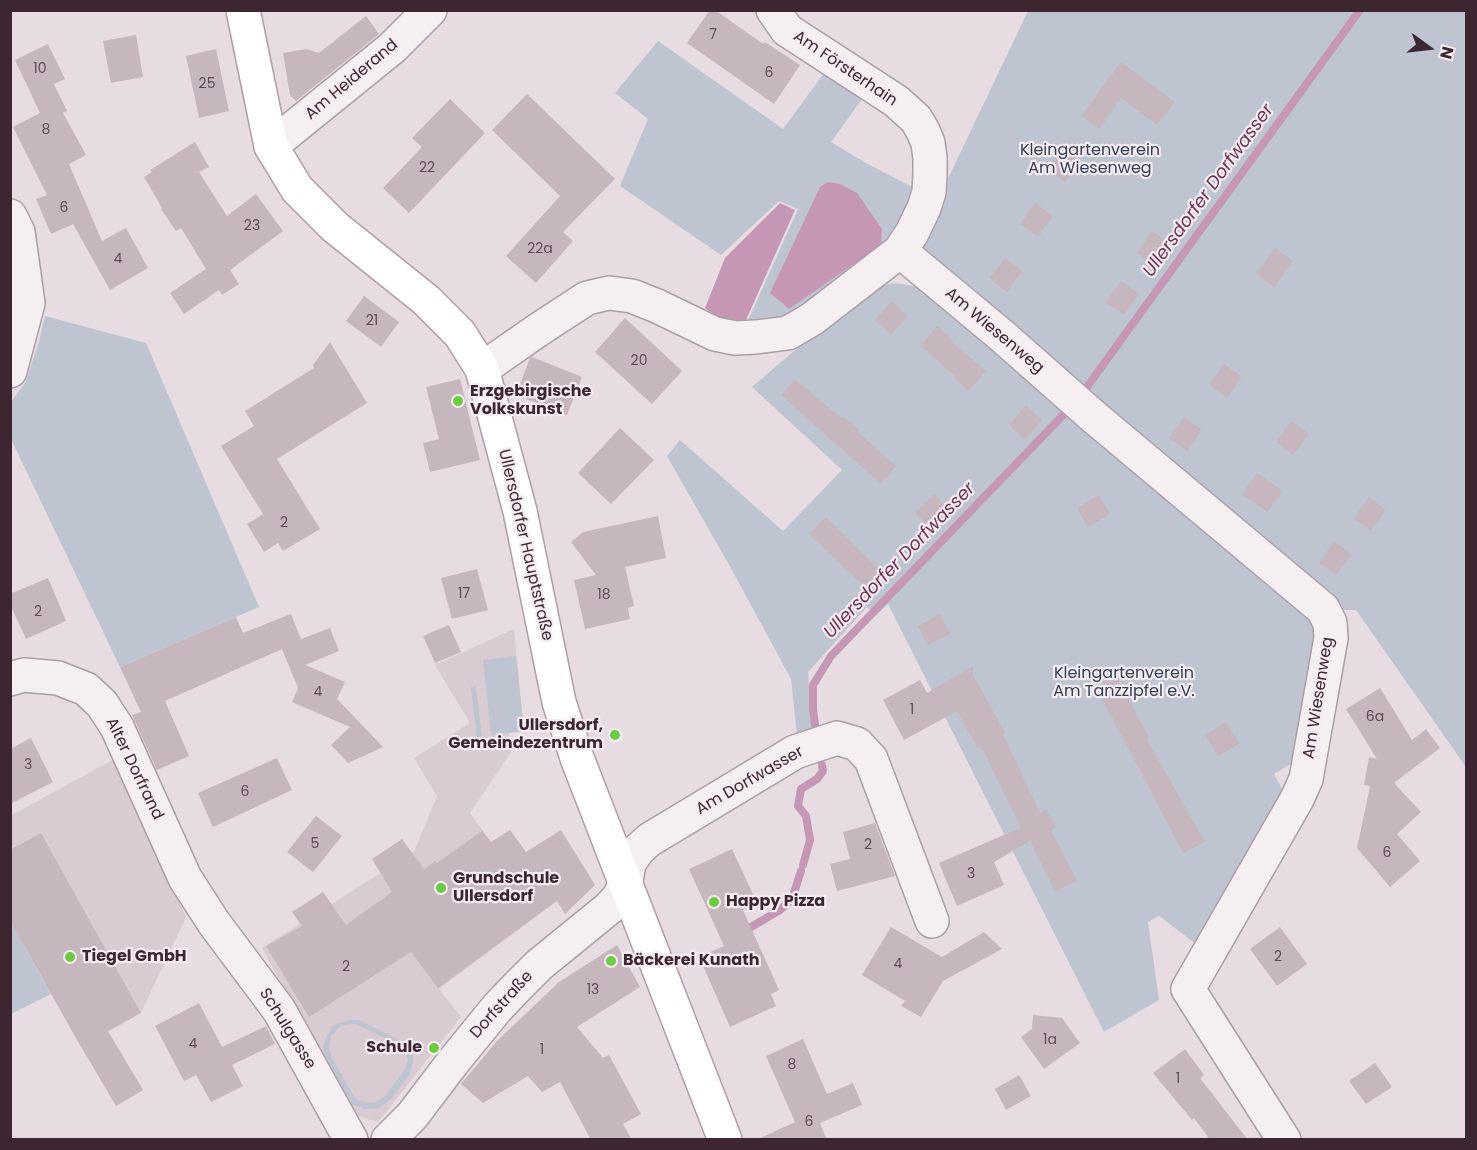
<!DOCTYPE html>
<meta charset="utf-8">
<style>
body{margin:0}
#map{position:relative;width:1477px;height:1150px;overflow:hidden;background:#e6dce2;font-family:Poppins,sans-serif}
canvas{display:block}
.frame{position:absolute;inset:0;border:12px solid #3c2632;pointer-events:none}
.north{position:absolute;left:1399px;top:18px;width:60px;height:60px;-webkit-text-stroke:4px #f4ecf0;paint-order:stroke;rotate:105deg;font-size:16px;font-weight:700;line-height:24px;text-align:center;color:#3c2632}
.north::after{content:'';display:block;margin:auto;width:21px;height:27px;background:#3c2632;clip-path:polygon(50% 0,100% 100%,50% 72%,0 100%)}
</style>
<div id="map">
<canvas width="1477" height="1150"></canvas>
<div class="frame"></div>
<div class="north">N</div>
</div>
<script>
const context = document.querySelector('canvas').getContext('2d');
context.lineJoin = 'round';
function paint(path, color) {
  context.fillStyle = color;
  context.fill(path, 'evenodd');
}
function poly(rows) {
  const path = new Path2D();
  for (const r of rows) {
    path.moveTo(r[0], r[1]);
    for (let i = 2; i < r.length; i += 2) path.lineTo(r[i], r[i + 1]);
  }
  return path;
}
function strokePath(path, color, width, dash) {
  context.strokeStyle = color;
  context.lineWidth = width;
  context.lineCap = dash ? 'butt' : 'round';
  context.setLineDash(dash || []);
  context.stroke(path);
}
function label(font, color, halo, rows, align = 'center') {
  context.font = font + ' Poppins,sans-serif';
  context.lineWidth = 4.5;
  context.setLineDash([]);
  context.textBaseline = 'middle';
  context.strokeStyle = halo;
  context.fillStyle = color;
  for (const [text, x, y, turn = 0] of rows) {
    context.save();
    context.translate(x, y);
    context.rotate((+turn || 0) * Math.PI / 180);
    context.textAlign = isNaN(turn) ? turn : align;
    if (halo) context.strokeText(text, 0, 0);
    context.fillText(text, 0, 0);
    context.restore();
  }
}
paint(poly([
 [514,629,524,731,509,733,511,752,470,813,542,912,439,989,461,1017,378,1122,367,1119,356,1115,262,948,414,852,437,796,414,758,470,723,435,665],
 [114,759,186,917,141,1013,81,1047,11,921,10,816]
]), '#d8cbd1');
paint(poly([
 [1028,11,1466,11,1466,767,1356,610,1342,610,923,255,922,233],
 [658,41,783,129,830,65,868,91,831,142,864,162,918,190,906,226,786,320,746,325,798,209,779,201,721,255,620,186,648,119,615,93],
 [895,283,921,287,1313,616,1320,632,1296,761,1274,774,1287,798,1200,947,1159,916,1148,922,1159,1000,1104,1032,888,604,876,615,867,607,808,672,812,731,797,735,791,679,732,570,667,456,680,440,783,531,842,470,752,387,828,322,871,288],
 [45,316,146,343,259,607,120,667,11,439,11,402,25,383,38,345],
 [516,656,524,731,491,735,483,660],
 [476,686,482,738,477,739,471,687],
 [10,921,51,994,11,1014,10,1014],
 [351,1020,359,1020,399,1040,410,1050,413,1057,413,1063,409,1075,391,1099,379,1108,364,1109,352,1104,324,1054,323,1046,325,1040,332,1027,338,1023],
 [349,1024,356,1024,397,1044,406,1053,408,1061,404,1071,385,1096,375,1103,363,1102,358,1101,354,1096,332,1058,329,1049,331,1036,341,1026]
]), '#bec5d0');
paint(poly([
 [828,182,840,184,857,193,882,229,881,245,789,309,770,293,820,187],
 [780,203,795,210,746,320,741,326,728,326,705,308,725,258]
]), '#c697b5');
strokePath(poly([
 [1084,391,1360,10],
 [815,725,813,709,813,685,831,656,1068,410],
 [803,865,810,840,806,816,798,806,801,789,817,779,823,771,822,765],
 [751,927,780,910,792,899,801,871]
]), '#c697b5', 8);
paint(poly([
 [710,10,715,10,763,44,765,42,800,65,774,104,687,43],
 [366,16,379,34,296,101,290,95,283,53,306,49,319,53],
 [136,35,143,77,111,83,103,41],
 [48,44,65,79,54,84,67,111,63,113,86,155,69,164,102,241,126,228,148,268,110,290,73,224,51,234,36,199,47,195,13,127,40,113,15,60],
 [216,49,229,111,199,118,186,56],
 [1121,62,1175,102,1157,125,1121,98,1099,129,1081,116],
 [527,94,615,179,563,232,573,241,536,283,506,256,560,196,492,130],
 [450,99,485,133,409,213,383,188,422,147,412,138],
 [195,142,209,167,199,172,227,216,256,194,283,231,230,270,239,284,222,295,219,290,184,314,170,293,206,269,181,228,176,231,161,209,162,208,144,177,152,172,150,170],
 [1063,148,1080,161,1065,182,1047,169],
 [1035,203,1053,216,1038,237,1020,224],
 [1152,231,1170,244,1155,265,1137,253],
 [1275,248,1293,261,1274,287,1256,273],
 [1005,258,1023,271,1007,292,989,278],
 [1121,281,1139,294,1124,315,1106,302],
 [364,296,399,322,381,347,346,321],
 [892,301,908,316,891,335,875,320],
 [625,318,682,371,652,404,595,352],
 [937,326,954,341,952,342,986,371,969,391,953,377,954,375,920,346],
 [330,342,367,403,277,459,320,529,283,551,278,543,264,552,247,524,263,514,221,446,254,426,245,411,314,368,313,365],
 [532,357,582,377,567,415,516,395,530,358],
 [1224,364,1242,377,1227,398,1209,385],
 [460,379,480,460,430,472,423,443,439,439,426,387],
 [795,379,841,418,843,416,860,430,858,432,896,466,881,484,781,395],
 [1026,405,1042,420,1025,440,1009,425],
 [1184,417,1202,430,1187,451,1169,438],
 [1291,421,1309,434,1293,455,1276,442],
 [620,428,654,460,611,504,578,473],
 [1257,473,1283,491,1267,512,1242,494],
 [934,494,949,510,931,529,915,513],
 [1099,495,1110,514,1088,527,1077,508],
 [1369,497,1386,510,1371,531,1354,518],
 [658,516,666,558,625,567,634,606,628,608,630,619,585,629,574,580,596,575,571,542,583,532],
 [826,517,885,575,869,591,809,534],
 [1334,541,1352,555,1336,575,1319,563],
 [477,569,488,610,452,619,441,578],
 [48,578,66,621,26,639,10,604,10,594],
 [291,614,301,639,330,628,339,651,305,665,345,682,337,699,383,747,348,763,331,745,350,727,292,702,298,688,282,649,165,701,189,756,157,770,132,715,141,712,120,667,236,617,243,633],
 [940,614,950,634,928,645,918,626],
 [449,625,461,652,435,663,423,636],
 [973,666,973,675,1005,733,1003,734,1040,813,1046,809,1056,827,1051,830,1077,881,1055,891,1030,841,994,862,1004,885,957,906,939,863,1020,828,1019,824,981,746,977,748,957,711,904,740,883,700,920,680,927,693],
 [1115,676,1150,739,1147,740,1205,842,1183,853,1096,687],
 [1380,688,1412,740,1426,729,1440,748,1394,783,1421,812,1397,834,1420,861,1390,887,1357,848,1370,786,1364,785,1369,757,1377,759,1346,709],
 [1226,722,1239,744,1218,756,1205,735],
 [31,738,53,782,10,804,10,749],
 [277,758,292,790,213,827,198,793],
 [316,816,342,836,313,872,287,852],
 [875,823,895,876,837,891,830,864,850,859,843,832],
 [510,830,526,852,561,830,595,885,565,914,557,901,438,988,411,952,309,1017,266,946,302,926,292,912,323,892,346,925,392,892,372,859,402,839,424,869,435,861,437,863,482,831,491,842],
 [41,833,141,1013,108,1031,143,1090,116,1106,76,1038,10,921,10,850],
 [732,849,757,903,743,910,779,990,771,994,776,1006,730,1027,699,957,724,946,689,869],
 [891,927,942,957,984,932,1002,949,943,981,921,1017,901,1006,905,1001,862,975],
 [1280,927,1307,964,1277,986,1250,949],
 [617,945,640,987,577,1027,603,1058,609,1055,641,1114,623,1124,632,1140,591,1140,560,1082,542,1092,528,1076,483,1103,461,1084,497,1041,559,982],
 [199,1003,222,1047,266,1026,275,1044,232,1065,243,1086,211,1102,196,1075,184,1081,155,1026],
 [1033,1015,1062,1018,1080,1043,1044,1069,1021,1037,1032,1029],
 [803,1039,827,1094,853,1083,862,1105,820,1123,827,1140,756,1140,795,1122,766,1056],
 [1185,1049,1204,1075,1200,1078,1248,1140,1210,1140,1194,1118,1192,1120,1153,1073],
 [1375,1063,1392,1087,1366,1104,1349,1081],
 [1019,1075,1031,1096,1006,1110,995,1089]
]), '#c6b7bf');
const minor = poly([
 [271,146,392,48,430,10],
 [10,216,18,232,28,303,10,371],
 [900,251,1001,335,1094,417,1323,609,1330,623,1331,638,1306,779,1297,799,1188,989,1284,1140],
 [482,369,538,330,587,298,609,293,632,296,657,306,715,334,735,338,756,337,788,333,812,319,900,251,912,233,924,208,929,192,930,174,930,158,928,143,923,131,916,119,896,101,787,30,773,10],
 [10,679,24,675,58,678,86,689,102,704,117,727,185,878,214,923,279,1010,351,1140],
 [388,1140,412,1116,453,1062,497,1008,518,986,539,965,609,908,619,897,626,882,629,863,638,850,649,840,795,752,837,738,857,744,871,759,932,921]
]);
const major = poly([
 [243,10,271,146,297,189,335,227,426,300,460,334,482,369,520,511,559,702,577,758,725,1140]
]);
strokePath(minor, '#ac9ea6', 36);
strokePath(major, '#b29ca8', 36);
strokePath(minor, '#f5eff2', 33);
strokePath(major, '#fff', 33);
for (const [x, y, r, color] of [
 [458,401,6,"#6ccb42"],
 [615,735,6,"#6ccb42"],
 [441,888,6,"#6ccb42"],
 [714,902,6,"#6ccb42"],
 [70,957,6,"#6ccb42"],
 [611,961,6,"#6ccb42"],
 [434,1048,6,"#6ccb42"]
]) {
  const dot = new Path2D();
  dot.arc(x, y, r, 0, 2 * Math.PI);
  context.fillStyle = color;
  context.fill(dot);
  strokePath(dot, '#f4ecf0', 2);
}
label('14px', '#5e4a55', null, [
 ["7",713,35],
 ["10",40,69],
 ["6",769,73],
 ["25",207,84],
 ["8",46,130],
 ["22",427,168],
 ["6",64,208],
 ["23",252,226],
 ["22a",540,249],
 ["4",118,259],
 ["21",372,321],
 ["20",639,361],
 ["2",284,523],
 ["17",464,594],
 ["18",604,595],
 ["2",38,612],
 ["4",318,692],
 ["1",912,710],
 ["6a",1375,717],
 ["3",28,765],
 ["6",245,792],
 ["5",315,844],
 ["2",868,845],
 ["6",1387,853],
 ["3",971,874],
 ["2",1278,957],
 ["4",898,964],
 ["2",346,967],
 ["13",593,990],
 ["1a",1050,1040],
 ["4",193,1044],
 ["1",542,1050],
 ["8",792,1065],
 ["1",1178,1079],
 ["6",809,1122]
]);
label('16px', '#3c2632', '#f4ecf0', [
 ["Am Försterhain",845,69,34],
 ["Am Heiderand",352,80,-40],
 ["Am Wiesenweg",994,331,40],
 ["Ullersdorfer Hauptstraße",525,545,77],
 ["Am Wiesenweg",1319,698,-81],
 ["Alter Dorfrand",134,769,64],
 ["Am Dorfwasser",750,781,-30],
 ["Dorfstraße",502,1005,-48],
 ["Schulgasse",287,1029,58]
]);
label('16px', '#344058', '#f4ecf0', [
 ["Kleingartenverein",1090,151],
 ["Am Wiesenweg",1090,169],
 ["Kleingartenverein",1124,674],
 ["Am Tanzzipfel e.V.",1124,692]
]);
label('bold 16px', '#3c2632', '#f4ecf0', [
 ["Erzgebirgische",470,392],
 ["Volkskunst",470,410],
 ["Ullersdorf,",603,726,"right"],
 ["Gemeindezentrum",603,744,"right"],
 ["Grundschule",453,879],
 ["Ullersdorf",453,897],
 ["Happy Pizza",726,902],
 ["Tiegel GmbH",82,957],
 ["Bäckerei Kunath",623,961],
 ["Schule",422,1048,"right"]
], 'left');
label('italic 18px', '#6f3257', '#f4ecf0', [
 ["Ullersdorfer Dorfwasser",1209,191,-54],
 ["Ullersdorfer Dorfwasser",900,561,-46]
]);
</script>
